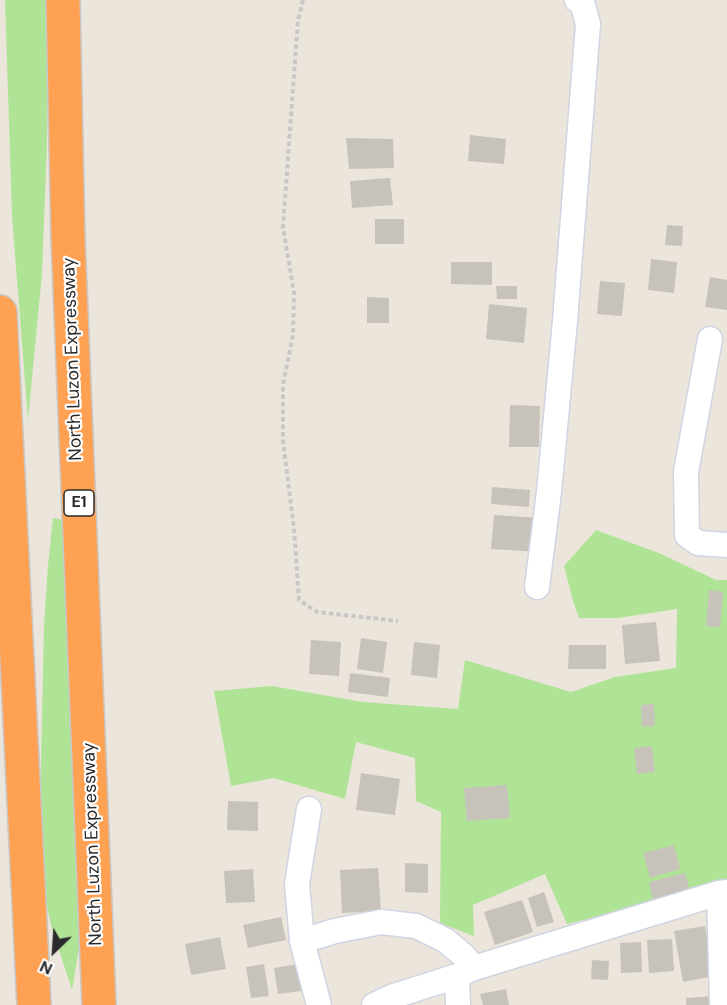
<!DOCTYPE html>
<style>
body{margin:0}
#map{position:relative;width:727px;height:1005px;overflow:hidden;background:#ece5db;font-family:"DM Sans",sans-serif}
canvas{display:block}
.north{position:absolute;left:24px;top:921px;width:60px;height:60px;-webkit-text-stroke:4px #fff;paint-order:stroke;rotate:205deg;font-size:16px;font-weight:700;line-height:24px;text-align:center;color:#2a2a2a}
.north::after{content:'';display:block;margin:auto;width:21px;height:27px;background:#2a2a2a;clip-path:polygon(50% 0,100% 100%,50% 72%,0 100%)}
</style>
<div id="map">
<canvas width="727" height="1005"></canvas>
<div class="north">N</div>
</div>
<script>
const context = document.querySelector('canvas').getContext('2d');
context.lineJoin = 'round';
function paint(path, color) {
  context.fillStyle = color;
  context.fill(path, 'evenodd');
}
function poly(rows) {
  const path = new Path2D();
  for (const r of rows) {
    path.moveTo(r[0], r[1]);
    for (let i = 2; i < r.length; i += 2) path.lineTo(r[i], r[i + 1]);
  }
  return path;
}
function strokePath(path, color, width, dash) {
  context.strokeStyle = color;
  context.lineWidth = width;
  context.lineCap = dash ? 'butt' : 'round';
  context.setLineDash(dash || []);
  context.stroke(path);
}
function label(font, color, halo, rows, align = 'center') {
  context.font = font + ' "DM Sans",sans-serif';
  context.lineWidth = 4.5;
  context.setLineDash([]);
  context.textBaseline = 'middle';
  context.strokeStyle = halo;
  context.fillStyle = color;
  for (const [text, x, y, turn = 0] of rows) {
    context.save();
    context.translate(x, y);
    context.rotate((+turn || 0) * Math.PI / 180);
    context.textAlign = isNaN(turn) ? turn : align;
    if (halo) context.strokeText(text, 0, 0);
    context.fillText(text, 0, 0);
    context.restore();
  }
}
paint(poly([
 [5,0,46,0,48,55,47,144,42,274,28,420,12,216],
 [53,518,69,521,80,942,72,990,51,925,45,898,40,809,44,626,48,565],
 [596,530,659,553,716,580,727,580,727,885,567,924,545,874,473,905,474,936,440,923,441,812,416,801,415,758,356,742,345,799,274,778,231,786,214,691,272,686,363,702,458,709,465,660,571,692,615,677,676,668,677,609,618,618,579,618,573,601,564,566]
]), '#afe496');
paint(poly([
 [470,135,506,139,504,164,468,161],
 [346,138,393,139,394,168,349,169],
 [390,178,393,205,352,208,350,181],
 [375,219,404,219,404,244,375,244],
 [667,225,683,226,682,246,665,245],
 [651,259,677,262,674,293,648,290],
 [451,262,492,262,492,285,451,284],
 [710,277,727,280,727,310,705,307],
 [600,281,625,283,622,316,597,314],
 [496,286,517,286,517,299,497,299],
 [367,297,389,298,389,323,367,323],
 [489,304,527,308,524,343,486,339],
 [510,405,540,406,539,447,509,447],
 [492,487,530,490,529,507,491,504],
 [494,515,541,518,538,552,491,549],
 [709,590,723,592,720,627,706,626],
 [656,622,660,661,625,664,622,625],
 [361,638,387,642,383,673,357,669],
 [311,640,341,642,339,676,309,674],
 [414,642,440,645,437,678,411,675],
 [569,645,606,645,606,669,568,669],
 [350,673,390,678,388,697,348,692],
 [654,704,655,726,642,727,641,705],
 [652,746,655,772,637,774,634,748],
 [361,773,400,779,395,815,356,810],
 [507,785,510,818,467,821,464,788],
 [228,801,258,802,258,831,227,830],
 [674,845,680,869,650,878,643,853],
 [405,863,428,864,428,893,405,892],
 [378,868,381,911,342,913,340,870],
 [253,869,255,902,226,903,224,871],
 [685,873,690,891,653,900,649,882],
 [544,892,554,922,537,927,528,898],
 [522,900,533,932,495,945,484,912],
 [281,917,286,940,248,948,243,925],
 [705,926,714,976,683,982,674,931],
 [220,937,226,969,191,975,185,944],
 [672,939,674,971,649,973,647,940],
 [641,942,642,972,621,973,620,943],
 [592,960,609,961,608,980,591,979],
 [304,963,309,990,278,994,274,968],
 [264,964,269,996,251,998,246,967],
 [506,989,509,1005,483,1005,480,994],
 [713,996,714,1005,686,1005,686,998]
]), '#c7c3ba');
const minor = poly([
 [710,339,686,472,687,535,698,543,727,545],
 [537,587,549,492,565,321,588,24,582,2,577,0],
 [309,809,297,884,302,941,335,931,381,922,416,926,445,940,463,955,474,968],
 [719,893,722,1005],
 [302,941,319,1005],
 [457,976,458,1005],
 [374,1005,391,997,457,976,474,968,719,893,727,892]
]);
const motorway = poly([
 [63,0,68,238,99,1005],
 [0,312,34,1005]
]);
strokePath(minor, '#d0d4e3', 27);
strokePath(motorway, '#c8c8c8', 36);
strokePath(poly([
 [303,0,298,20,283,227,294,293,293,335,283,385,283,441,294,529,299,600,317,612,398,621]
]), '#c8c8c8', 4, [4.5, 3]);
strokePath(minor, '#fff', 24);
strokePath(motorway, '#ffa153', 33);
for (const [x, y, w] of [
 [79,503,30]
]) {
  const box = new Path2D();
  box.roundRect(x - w / 2, y - 13, w, 26, 4.5);
  context.fillStyle = '#fff';
  context.fill(box);
  strokePath(box, '#2a2a2a', 1.5);
}
label('bold 16px', '#2a2a2a', null, [
 ["E1",79,503]
]);
label('18px', '#2a2a2a', '#fff', [
 ["North Luzon Expressway",73,359,-92],
 ["North Luzon Expressway",93,844,-92]
]);
</script>
